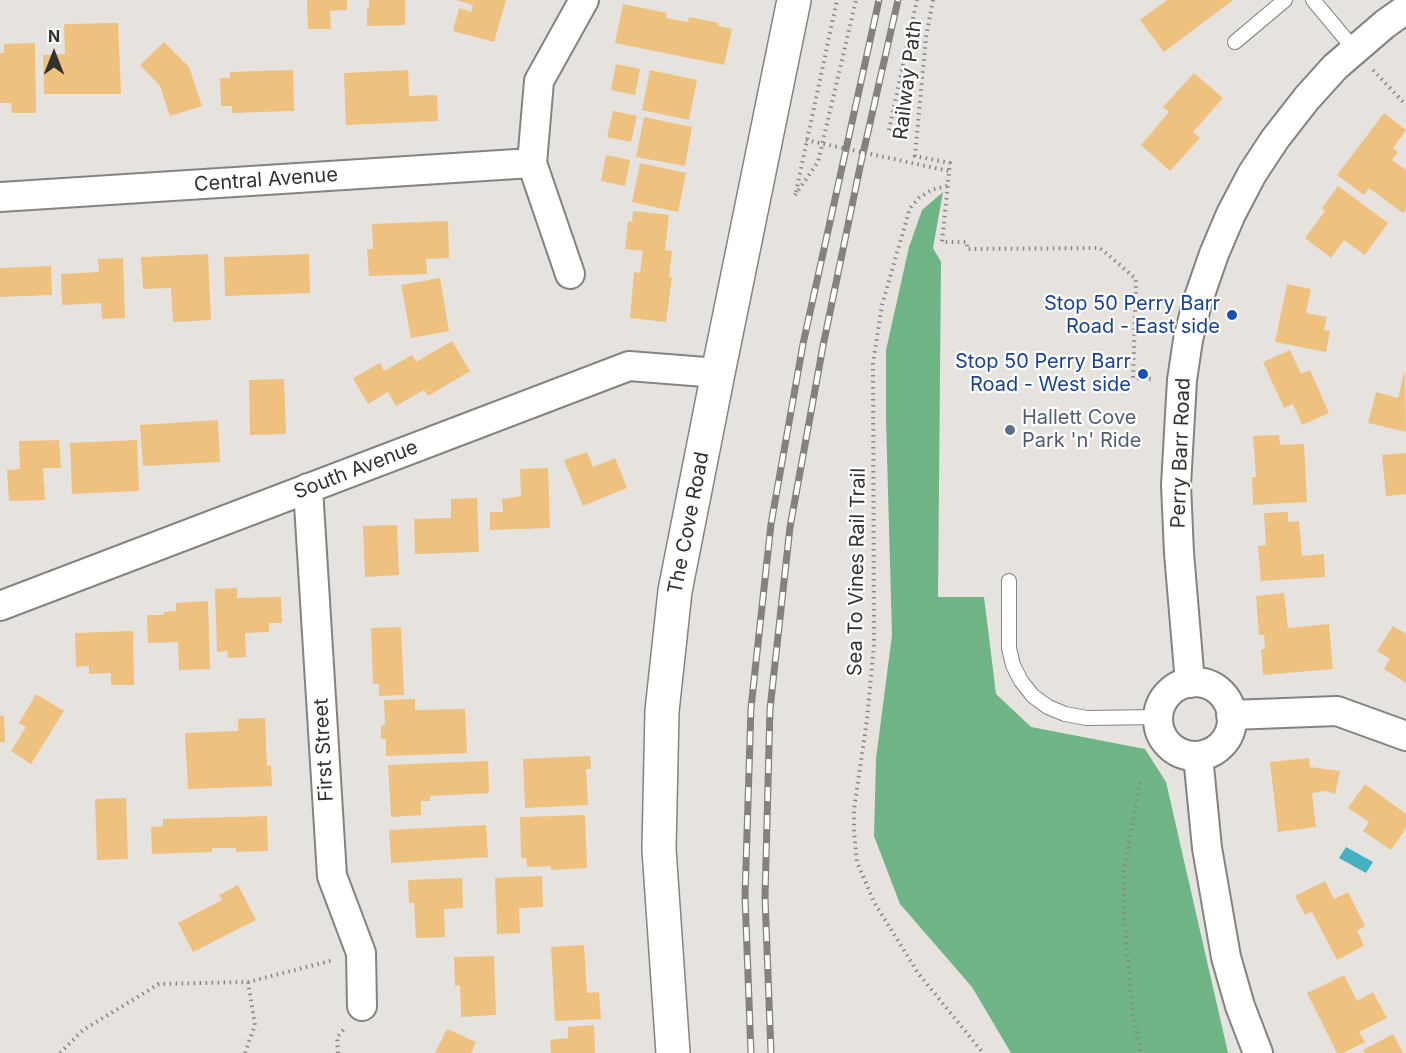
<!DOCTYPE html>
<style>
body{margin:0}
#map{position:relative;width:1406px;height:1053px;overflow:hidden;background:#e6e3df;font-family:Inter,sans-serif}
canvas{display:block}
.north{position:absolute;left:24px;top:24px;width:60px;height:60px;-webkit-text-stroke:4px #fff;paint-order:stroke;rotate:0deg;font-size:16px;font-weight:700;line-height:24px;text-align:center;color:#333230}
.north::after{content:'';display:block;margin:auto;width:21px;height:27px;background:#333230;clip-path:polygon(50% 0,100% 100%,50% 72%,0 100%)}
</style>
<div id="map">
<canvas width="1406" height="1053"></canvas>
<div class="north">N</div>
</div>
<script>
const context = document.querySelector('canvas').getContext('2d');
context.lineJoin = 'round';
function paint(path, color) {
  context.fillStyle = color;
  context.fill(path, 'evenodd');
}
function poly(rows) {
  const path = new Path2D();
  for (const r of rows) {
    if (r.length === 3) {
      path.moveTo(r[0] + r[2], r[1]);
      path.arc(r[0], r[1], r[2], 0, 2 * Math.PI);
      continue;
    }
    path.moveTo(r[0], r[1]);
    for (let i = 2; i < r.length; i += 2) path.lineTo(r[i], r[i + 1]);
  }
  return path;
}
function strokePath(path, color, width, dash) {
  context.strokeStyle = color;
  context.lineWidth = width;
  context.lineCap = dash ? 'butt' : 'round';
  context.setLineDash(dash || []);
  context.stroke(path);
}
function label(font, color, halo, rows, align = 'center') {
  context.font = font + ' Inter,sans-serif';
  context.lineWidth = 4.5;
  context.setLineDash([]);
  context.textBaseline = 'middle';
  context.strokeStyle = halo;
  context.fillStyle = color;
  for (const [text, x, y, turn = 0] of rows) {
    context.save();
    context.translate(x, y);
    context.rotate((+turn || 0) * Math.PI / 180);
    context.textAlign = isNaN(turn) ? turn : align;
    if (halo) context.strokeText(text, 0, 0);
    context.fillText(text, 0, 0);
    context.restore();
  }
}
paint(poly([
 [943,192,933,248,941,262,938,597,984,597,996,694,1031,727,1145,749,1166,782,1228,1053,1011,1053,972,987,900,904,874,836,876,759,892,635,886,420,886,350,909,247,922,210]
]), '#6fb484');
paint(poly([
 [1346,847,1373,862,1366,873,1339,858]
]), '#44b2c0');
paint(poly([
 [307,0,347,0,347,10,330,11,331,29,308,29],
 [369,0,405,0,405,25,367,26,367,7,369,7],
 [456,0,506,0,494,42,453,31,459,8,471,12,473,5],
 [1167,0,1233,0,1164,52,1140,20],
 [623,4,667,13,666,18,688,22,689,17,719,23,718,26,732,29,724,65,615,43],
 [118,23,121,94,44,94,43,55,65,54,64,24],
 [164,42,189,67,202,106,170,116,160,86,140,65],
 [35,43,36,113,12,113,11,103,0,103,0,53,4,53,4,44],
 [616,64,640,69,635,95,611,90],
 [293,70,294,111,232,113,232,106,221,106,220,78,230,78,230,72],
 [408,70,409,96,437,95,438,121,346,125,344,73],
 [650,70,697,80,689,120,642,110],
 [1194,73,1223,98,1193,132,1200,138,1170,171,1141,145,1169,112,1163,107],
 [613,111,637,116,631,142,607,137],
 [1384,113,1406,130,1393,148,1398,152,1392,160,1406,170,1406,209,1403,213,1369,188,1364,195,1337,175],
 [644,117,692,127,685,166,636,157],
 [606,155,630,160,625,186,601,181],
 [640,163,686,173,678,212,632,202],
 [1338,186,1388,223,1365,255,1344,240,1331,258,1305,238,1325,211,1322,208],
 [633,211,669,215,665,250,672,251,669,277,672,277,666,322,630,318,634,272,640,273,643,251,625,249,628,221,632,222],
 [448,221,449,258,426,259,427,274,369,276,367,249,373,249,372,224],
 [208,254,211,320,173,322,171,288,143,289,141,257],
 [309,254,310,293,225,296,224,257],
 [123,258,125,318,102,319,101,303,62,305,61,274,99,272,98,259],
 [51,266,52,295,0,297,0,268],
 [440,278,449,331,411,338,401,285],
 [1287,284,1311,289,1306,313,1327,317,1324,330,1330,331,1326,352,1275,342],
 [452,341,470,371,428,396,424,390,396,406,388,392,368,404,353,378,380,363,384,371,412,355,416,362],
 [1290,350,1301,374,1310,370,1329,413,1302,425,1293,404,1284,408,1263,362],
 [1405,370,1406,432,1368,423,1376,392,1398,398],
 [284,379,286,434,250,435,249,380],
 [218,420,220,462,143,466,140,425],
 [1279,435,1280,445,1304,444,1307,502,1253,505,1252,477,1256,477,1253,436],
 [59,440,61,468,43,468,45,500,9,501,7,470,20,469,19,441],
 [137,440,139,491,72,494,70,443],
 [587,452,593,467,615,458,627,488,583,506,564,460],
 [1406,453,1406,494,1386,496,1382,455],
 [548,468,550,528,490,530,490,512,503,512,502,499,521,496,520,469],
 [477,498,479,552,415,554,414,519,451,518,451,499],
 [1288,512,1288,522,1299,521,1302,556,1324,554,1325,577,1261,581,1258,546,1266,545,1264,513],
 [397,525,399,575,365,577,363,526],
 [237,588,237,598,281,597,282,623,269,623,269,632,245,633,246,657,228,658,227,651,217,652,215,589],
 [1284,593,1288,628,1329,624,1333,669,1263,675,1261,649,1265,649,1264,635,1259,635,1256,596],
 [208,601,210,669,179,670,178,642,148,643,147,615,164,615,164,612,176,611,176,603],
 [1393,626,1406,634,1406,683,1384,669,1390,659,1377,651],
 [401,627,404,695,379,696,379,684,373,684,371,628],
 [133,631,134,685,111,685,111,673,89,674,89,666,76,667,75,633],
 [36,694,64,711,31,764,11,751,26,727,19,723],
 [415,699,415,710,465,709,467,753,386,756,386,739,381,739,381,726,385,725,384,700],
 [4,715,5,742,0,742,0,716],
 [265,718,267,766,271,765,272,786,188,789,185,733,238,731,238,719],
 [590,756,591,769,586,769,588,805,525,808,523,759],
 [1309,758,1310,767,1340,771,1335,794,1326,791,1312,793,1316,827,1278,832,1270,762],
 [488,761,489,793,430,796,430,801,421,801,421,815,391,817,388,765],
 [1365,784,1406,814,1406,828,1391,850,1363,831,1369,822,1348,808],
 [126,798,128,859,97,860,95,799],
 [585,815,587,868,551,870,551,866,527,867,526,858,521,858,520,817],
 [267,816,268,851,236,852,236,848,212,848,212,852,152,854,151,827,163,826,163,819],
 [486,825,488,857,391,863,389,830],
 [542,876,543,907,519,908,520,933,497,934,495,878],
 [462,878,463,908,444,909,445,937,416,938,414,903,409,903,408,880],
 [1325,881,1334,899,1348,892,1365,926,1357,931,1364,946,1337,960,1312,912,1305,915,1295,896],
 [238,885,256,920,193,952,178,923,222,900,219,895],
 [584,945,587,993,599,992,601,1019,555,1021,551,947],
 [494,956,496,1015,461,1017,460,985,455,986,454,957],
 [1344,975,1357,1001,1373,992,1387,1018,1359,1032,1365,1042,1343,1053,1337,1053,1307,993],
 [594,1025,595,1053,551,1053,550,1040,568,1038,568,1027],
 [447,1029,476,1042,471,1053,435,1053],
 [1393,1034,1403,1053,1365,1053,1363,1050]
]), '#efc17e');
const lane = poly([
 [1313,0,1354,49],
 [1235,42,1285,0],
 [1009,581,1009,648,1013,665,1021,681,1033,696,1048,707,1065,714,1087,718,1158,717]
]);
const street = poly([
 [0,197,532,163],
 [570,274,532,163,539,81,584,0],
 [308,488,332,876,361,953,362,1006],
 [0,606,629,366,718,373],
 [1195,719,37],
 [1190,683,1179,553,1176,485,1182,380,1188,340,1197,303,1214,254,1231,214,1252,174,1275,139,1307,98,1335,67,1385,24,1406,9],
 [1231,715,1337,711,1406,736],
 [1198,756,1207,848,1226,957,1240,1006,1258,1053]
]);
const secondary = poly([
 [673,1053,659,849,662,711,675,591,718,373,794,0]
]);
strokePath(lane, '#85837f', 16);
strokePath(street, '#85837f', 32);
strokePath(secondary, '#85837f', 36);
strokePath(poly([
 [933,0,926,37,915,156,950,163,942,242,967,242,967,249,1100,248,1136,279,1133,378,1154,379],
 [1373,70,1406,105],
 [889,130,917,0],
 [947,186,931,190,919,198,910,208,882,305,873,363,874,644,867,720,854,809,854,832,857,862,874,902,918,973,983,1053],
 [796,192,837,0],
 [795,195,818,162,856,0],
 [1140,782,1124,871,1124,916,1133,1017,1141,1053],
 [60,1053,83,1030,159,984,248,982,334,960],
 [245,1053,255,1025,248,982],
 [338,1053,337,1037,346,1027]
]), '#898784', 4, [1.5, 4.5]);
strokePath(lane, '#fff', 14);
strokePath(street, '#fff', 28);
strokePath(secondary, '#fff', 33);
const rail = poly([
 [751,1053,745,896,751,708,771,524,803,344,879,0],
 [771,1053,765,897,770,709,790,527,823,346,860,167,898,0]
]);
strokePath(rail, '#84827f', 7);
strokePath(rail, '#fff', 4.5, [14]);
strokePath(poly([
 [806,140,949,171]
]), '#898784', 4, [1.5, 4.5]);
for (const [x, y, r, color] of [
 [1232,315,6,"#1a4fb4"],
 [1143,374,6,"#1a4fb4"],
 [1010,430,6,"#5c6f8a"]
]) {
  const dot = new Path2D();
  dot.arc(x, y, r, 0, 2 * Math.PI);
  context.fillStyle = color;
  context.fill(dot);
  strokePath(dot, '#fff', 2);
}
label('20px', '#333230', '#fff', [
 ["Railway Path",908,80,-83],
 ["Central Avenue",266,180,-4],
 ["Perry Barr Road",1181,453,-88],
 ["South Avenue",356,470,-21],
 ["The Cove Road",689,523,-79],
 ["Sea To Vines Rail Trail",857,572,-89],
 ["First Street",324,750,-93]
]);
label('20px', '#164399', '#fff', [
 ["Stop 50 Perry Barr",1220,304],
 ["Road - East side",1220,327],
 ["Stop 50 Perry Barr",1131,362],
 ["Road - West side",1131,385]
], 'right');
label('20px', '#4e5e75', '#fff', [
 ["Hallett Cove",1022,418],
 ["Park 'n' Ride",1022,441]
], 'left');
</script>
